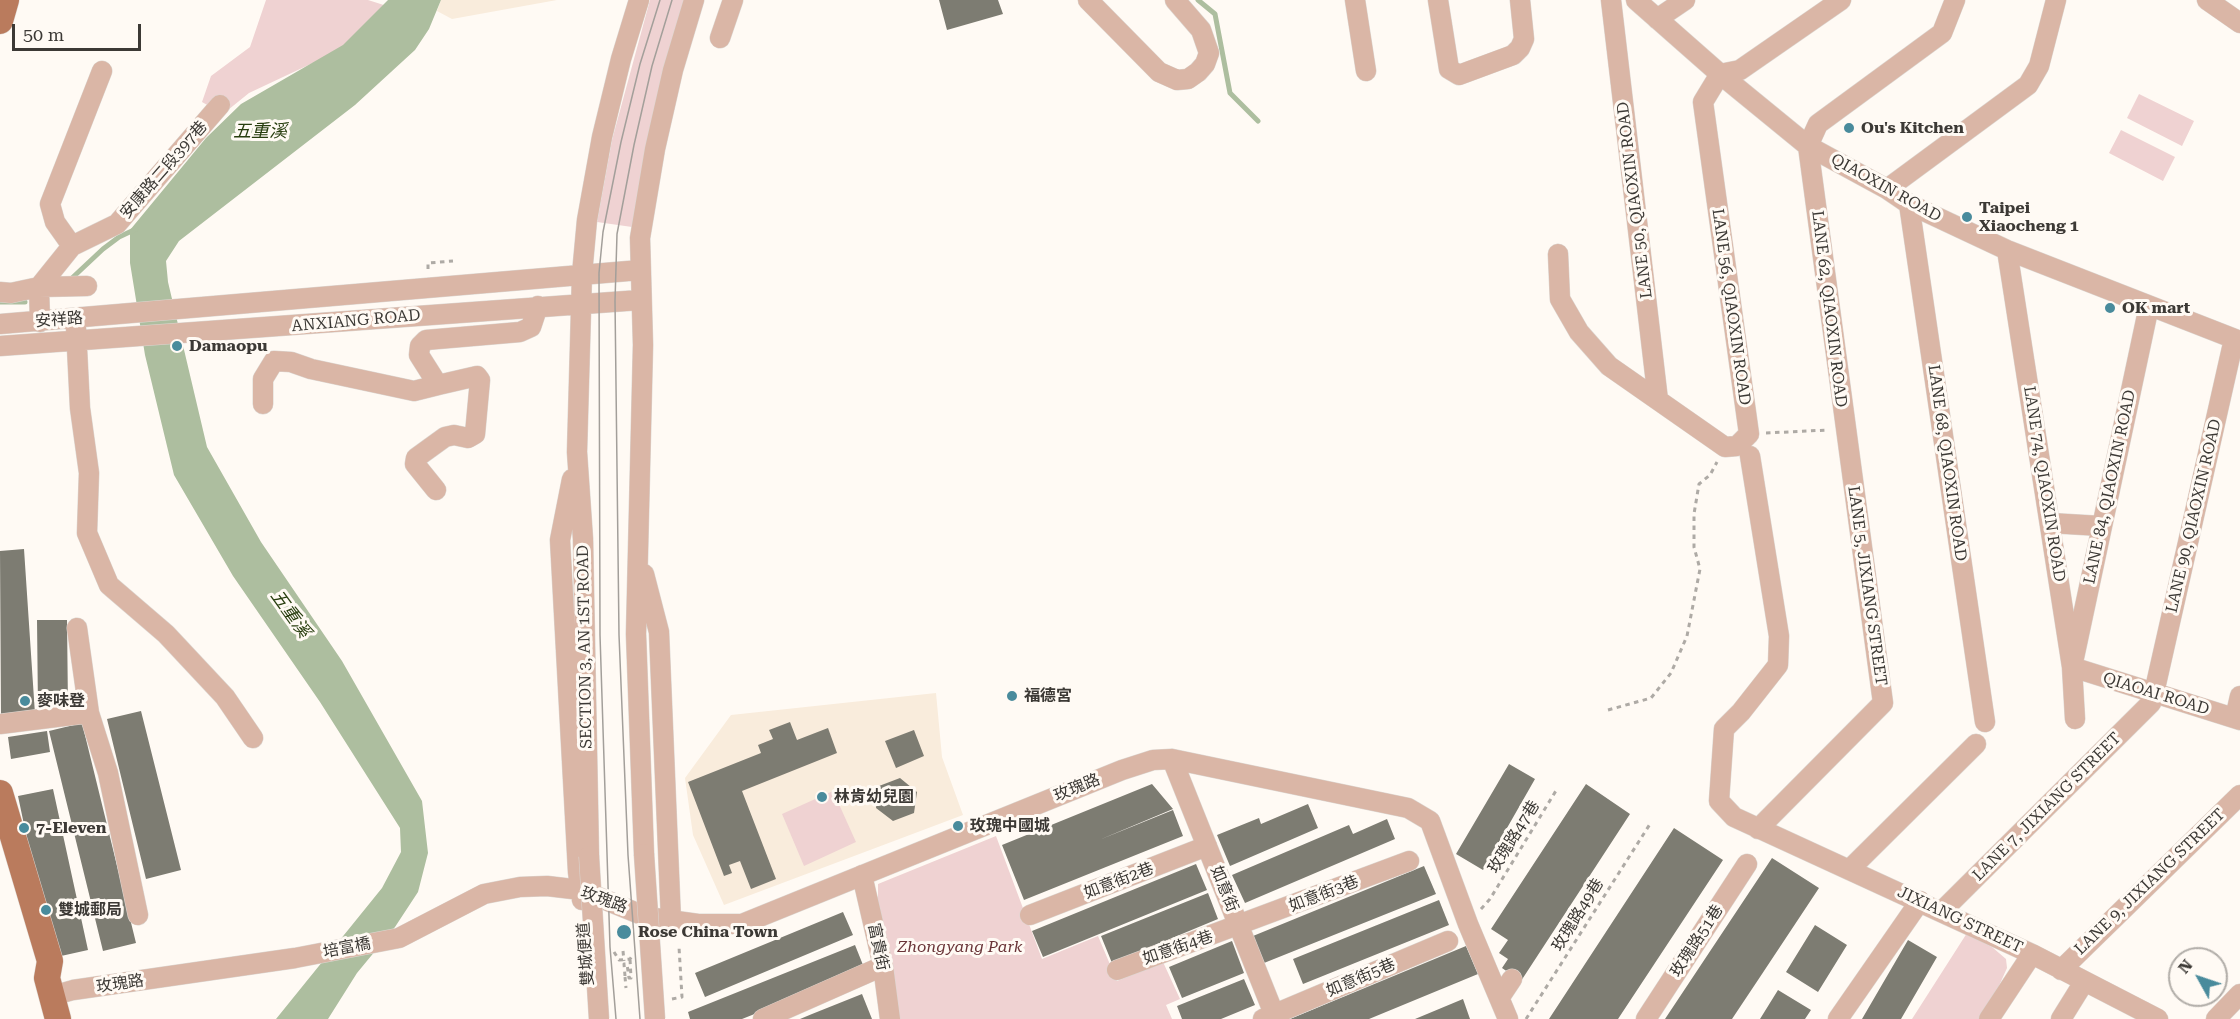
<!DOCTYPE html>
<meta charset="utf-8">
<style>
body{margin:0}
#map{position:relative;width:2240px;height:1019px;overflow:hidden;background:#fffaf4;font-family:"Roboto Serif",serif}
canvas{display:block}
.north{position:absolute;left:2168px;top:947px;width:60px;height:60px;box-sizing:border-box;background:#fffaf4;border:2px solid #b1ada8;border-radius:50%;rotate:310deg;font-size:16px;font-weight:700;line-height:24px;text-align:center;color:#3c3935}
.north::after{content:'';display:block;margin:auto;width:21px;height:27px;background:#498b9c;clip-path:polygon(50% 0,100% 100%,50% 72%,0 100%)}
.scale{position:absolute;left:12px;top:24px;width:129px;height:27px;box-sizing:border-box;border:3px solid #3c3935;border-top:0;padding-left:8px;font-size:18px;line-height:21px;white-space:nowrap;color:#3c3935;-webkit-text-stroke:4px #fffaf4;paint-order:stroke}
</style>
<div id="map">
<canvas width="2240" height="1019"></canvas>
<div class="north">N</div>
<div class="scale">50 m</div>
</div>
<script>
const context = document.querySelector('canvas').getContext('2d');
context.lineJoin = 'round';
function paint(path, color) {
  context.fillStyle = color;
  context.fill(path, 'evenodd');
}
function poly(rows) {
  const path = new Path2D();
  for (const r of rows) {
    path.moveTo(r[0], r[1]);
    for (let i = 2; i < r.length; i += 2) path.lineTo(r[i], r[i + 1]);
  }
  return path;
}
function strokePath(path, color, width, dash) {
  context.strokeStyle = color;
  context.lineWidth = width;
  context.lineCap = dash ? 'butt' : 'round';
  context.setLineDash(dash || []);
  context.stroke(path);
}
function label(font, color, halo, rows, align = 'center') {
  context.font = font + ' "Roboto Serif","Noto Sans TC",serif';
  context.lineWidth = 6;
  context.setLineDash([]);
  context.textBaseline = 'middle';
  context.strokeStyle = halo;
  context.fillStyle = color;
  for (const [text, x, y, turn = 0] of rows) {
    context.save();
    context.translate(x, y);
    context.rotate((+turn || 0) * Math.PI / 180);
    context.textAlign = isNaN(turn) ? turn : align;
    if (halo) context.strokeText(text, 0, 0);
    context.fillText(text, 0, 0);
    context.restore();
  }
}
paint(poly([
 [441,0,557,0,452,19,437,11],
 [936,693,942,757,963,815,724,905,693,835,685,778,731,715]
]), '#f9ecdc');
paint(poly([
 [266,0,368,0,390,7,390,15,334,53,249,93,223,114,202,102,211,76,250,47],
 [650,0,686,0,646,148,632,227,597,222,612,140],
 [2139,94,2194,121,2182,146,2127,118],
 [2121,130,2175,157,2163,181,2109,153],
 [833,791,856,842,804,866,782,814],
 [996,836,1042,959,1098,936,1117,981,1163,962,1180,999,1166,1005,1172,1019,900,1019,878,906,878,884],
 [1967,933,1992,947,2006,959,2007,968,1998,988,1979,1019,1912,1019]
]), '#efd2d2');
paint(poly([
 [388,0,441,0,429,29,415,50,355,105,179,241,166,261,168,282,207,447,261,542,342,661,422,801,428,853,418,892,395,927,357,973,328,1019,276,1019,382,888,401,852,400,828,320,702,233,576,174,475,145,355,130,263,130,230,206,138,241,104,343,45]
]), '#adbe9f');
strokePath(poly([
 [1198,0,1215,14,1230,93,1258,121],
 [71,279,103,249,119,237,136,229],
 [0,302,25,302]
]), '#adbe9f', 5);
paint(poly([
 [939,0,998,0,1003,14,947,30],
 [24,549,35,714,1,717,0,551],
 [37,620,67,620,68,708,38,709],
 [141,711,181,870,146,879,107,719],
 [790,722,797,740,828,728,837,753,742,791,776,879,751,889,740,861,729,865,732,873,724,876,688,782,761,753,758,745,773,739,769,730],
 [82,723,136,943,103,951,49,731],
 [914,730,924,756,896,768,885,741],
 [47,731,50,752,11,759,8,737],
 [1509,764,1535,779,1483,870,1456,854],
 [900,778,917,792,914,813,893,821,876,808,879,786],
 [1152,784,1173,809,1099,840,1173,810,1183,836,1024,900,1002,845],
 [1586,784,1630,814,1521,981,1502,968,1508,959,1499,953,1508,940,1491,929],
 [53,789,88,950,52,958,18,796],
 [1308,804,1318,828,1230,866,1217,835,1259,818,1261,824],
 [1387,819,1395,839,1245,903,1232,875,1349,825,1353,834],
 [1674,828,1723,860,1618,1019,1549,1019],
 [1772,858,1819,888,1762,974,1732,1019,1665,1019],
 [1196,864,1207,890,1043,957,1032,931],
 [1424,866,1436,894,1264,963,1253,936],
 [1208,893,1218,919,1112,963,1101,936],
 [1439,900,1449,925,1303,984,1293,959],
 [843,912,853,935,705,997,695,973],
 [1815,925,1847,945,1818,992,1786,972],
 [1908,940,1937,957,1901,1019,1862,1019],
 [1232,941,1244,973,1182,998,1169,967],
 [855,945,865,970,742,1019,690,1019,688,1012],
 [1466,946,1478,974,1369,1019,1290,1019],
 [1244,979,1255,1005,1221,1019,1182,1019,1177,1006],
 [1778,990,1811,1010,1805,1019,1760,1019],
 [862,994,872,1019,800,1019,812,1014],
 [1463,999,1470,1019,1415,1019]
]), '#7d7c72');
const minor = poly([
 [1088,0,1159,72,1177,80,1188,79,1198,72,1205,64,1209,53,1201,30,1175,0],
 [1355,0,1366,71],
 [1438,0,1449,69,1459,75,1513,55,1520,48,1524,39,1520,0],
 [1611,0,1658,400],
 [1636,0,1720,74,1808,146,1887,189,1909,204,2007,250,2240,341],
 [2207,0,2240,23],
 [1657,19,1685,0],
 [720,38,733,0],
 [1887,189,2028,85,2039,66,2056,0],
 [1909,204,1985,722],
 [72,246,55,222,50,204,102,71],
 [2007,250,2072,667,2075,719],
 [1558,254,1560,299,1579,332,1609,366,1725,447,1737,446,1749,434,1703,102,1720,74,1740,70,1841,0],
 [39,287,72,246,117,224,220,105],
 [39,287,87,286],
 [0,292,11,293,39,287,40,322],
 [2149,306,2072,667,2240,720],
 [0,324,640,270],
 [76,328,80,408,89,473,87,533,109,585,166,634,225,697,253,738],
 [0,346,640,300],
 [263,404,263,379,274,361,291,362,311,369,414,391,438,385],
 [1750,456,1779,636,1778,665,1741,712,1724,729,1719,801,1734,817,2032,954,2158,1019],
 [572,479,560,540,578,872,582,900],
 [436,490,415,464,416,458,445,437,454,435,468,438,475,434,480,380,477,376,438,385,419,355,420,346,426,340,520,332,531,327,538,306],
 [2050,523,2101,526],
 [644,574,659,632,671,921],
 [77,628,89,713,108,773,138,915],
 [2154,693,2234,339],
 [2235,718,2240,696],
 [0,724,89,713],
 [1172,759,1276,1019],
 [1758,829,1883,703,1808,146,1818,124,1942,33,1955,0],
 [644,854,636,634,643,345,640,238,655,149,673,70,694,0],
 [589,856,583,539,577,452,582,274,587,220,602,137,621,59,639,0],
 [1850,869,1976,744],
 [862,875,883,966,890,1019],
 [1942,911,2151,703],
 [1030,915,1207,846],
 [1117,970,1409,861],
 [2061,970,2240,795],
 [52,996,73,990,295,958,399,938,484,894,520,887,547,886,581,890,647,917,698,924,742,924,1122,770,1153,760,1172,759,1408,808,1430,821,1468,924,1508,1019],
 [1500,997,1512,979],
 [763,1019,883,966],
 [1263,1019,1448,941],
 [1646,1019,1747,864],
 [1838,1019,1920,901],
 [1989,1019,2032,954],
 [2061,1019,2084,982],
 [2216,1019,2240,994]
]);
const major = poly([
 [0,21,6,0],
 [0,793,50,961,47,978,58,1019]
]);
strokePath(minor, '#dcd7d2', 21);
strokePath(major, '#dcd7d2', 27);
strokePath(poly([
 [428,269,428,263,453,261],
 [1766,433,1828,430],
 [1608,710,1651,698,1671,673,1687,636,1700,569,1694,547,1694,514,1699,484,1710,475,1717,462],
 [1481,909,1490,899,1557,789],
 [623,951,624,961],
 [614,952,619,960,630,959,632,956],
 [625,976,624,964,627,964,629,978,631,978,630,959],
 [625,977,626,988],
 [672,999,682,997,679,947],
 [1526,1019,1650,824]
]), '#aeaaa5', 3, [4.5, 4.5]);
strokePath(minor, '#dab6a6', 20);
strokePath(major, '#ba7b5d', 26);
strokePath(poly([
 [616,1019,610,947,600,635,599,273,603,232,621,142,640,64,660,0],
 [640,1019,628,855,619,635,615,301,617,234,634,145,652,66,672,0]
]), '#a39f9a', 1.5);
const minorBridge = poly([
 [644,854,655,1019],
 [589,856,599,1019]
]);
strokePath(minorBridge, '#dcd7d2', 21, []);
strokePath(minorBridge, '#dab6a6', 20);
for (const [x, y, r, color] of [
 [1849,128,6,"#498b9c"],
 [1967,217,6,"#498b9c"],
 [2110,308,6,"#498b9c"],
 [177,346,6,"#498b9c"],
 [1012,696,6,"#498b9c"],
 [25,701,6,"#498b9c"],
 [822,797,6,"#498b9c"],
 [958,826,6,"#498b9c"],
 [24,828,6,"#498b9c"],
 [46,910,6,"#498b9c"],
 [624,932,8,"#498b9c"]
]) {
  const dot = new Path2D();
  dot.arc(x, y, r, 0, 2 * Math.PI);
  context.fillStyle = color;
  context.fill(dot);
  strokePath(dot, '#fffaf4', 2);
}
label('bold 16px', '#3c3935', '#fffaf4', [
 ["Ou's Kitchen",1861,128],
 ["Taipei",1979,208],
 ["Xiaocheng 1",1979,226],
 ["OK mart",2122,308],
 ["Damaopu",189,346],
 ["福德宮",1024,696],
 ["麥味登",37,701],
 ["林肯幼兒園",834,797],
 ["玫瑰中國城",970,826],
 ["7-Eleven",36,828],
 ["雙城郵局",58,910],
 ["Rose China Town",638,932]
], 'left');
label('16px', '#3c3935', '#fffaf4', [
 ["安康路二段397巷",164,170,-49],
 ["QIAOXIN ROAD",1886,188,29],
 ["LANE 50, QIAOXIN ROAD",1635,200,-97],
 ["LANE 56, QIAOXIN ROAD",1731,307,82],
 ["LANE 62, QIAOXIN ROAD",1829,309,83],
 ["安祥路",59,320,-4],
 ["ANXIANG ROAD",356,321,-5],
 ["LANE 68, QIAOXIN ROAD",1947,463,82],
 ["LANE 74, QIAOXIN ROAD",2044,484,81],
 ["LANE 84, QIAOXIN ROAD",2110,487,-78],
 ["LANE 90, QIAOXIN ROAD",2194,516,-77],
 ["LANE 5, JIXIANG STREET",1867,586,82],
 ["SECTION 3, AN 1ST ROAD",585,647,-91],
 ["QIAOAI ROAD",2156,694,17],
 ["玫瑰路",1077,788,-22],
 ["LANE 7, JIXIANG STREET",2047,807,-45],
 ["玫瑰路47巷",1514,837,-58],
 ["如意街2巷",1119,881,-21],
 ["LANE 9, JIXIANG STREET",2150,882,-44],
 ["如意街",1224,889,68],
 ["如意街3巷",1324,894,-21],
 ["玫瑰路",604,900,20],
 ["玫瑰路49巷",1578,915,-58],
 ["JIXIANG STREET",1960,920,25],
 ["玫瑰路51巷",1697,941,-57],
 ["富貴街",878,947,78],
 ["培富橋",347,948,-11],
 ["如意街4巷",1178,948,-19],
 ["雙城便道",586,954,-94],
 ["如意街5巷",1361,978,-23],
 ["玫瑰路",120,984,-8]
]);
label('italic 16px', '#693337', '#fffaf4', [
 ["Zhongyang Park",960,947]
]);
label('italic 18px', '#283e0f', '#fffaf4', [
 ["五重溪",260,132],
 ["五重溪",290,614,54]
]);
</script>
